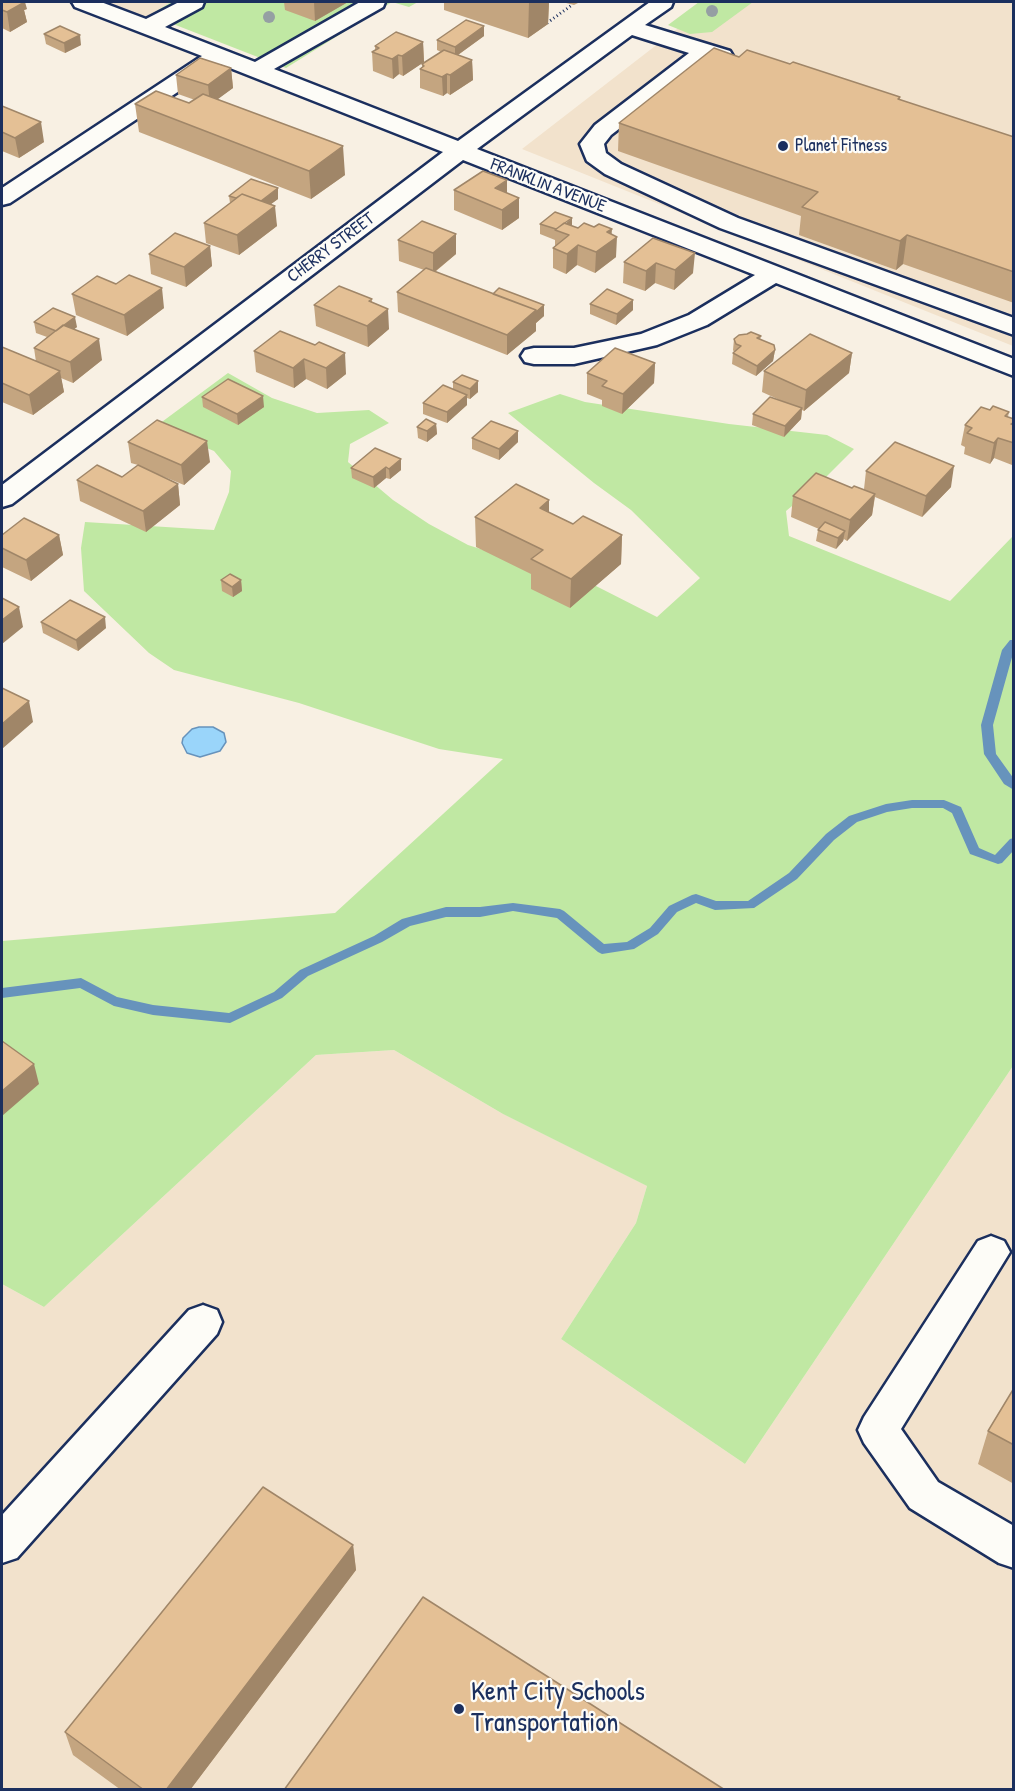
<!DOCTYPE html>
<style>
body{margin:0}
#map{position:relative;width:1015px;height:1791px;overflow:hidden;background:#f8f0e3;font-family:"Patrick Hand",sans-serif}
canvas{display:block}
.frame{position:absolute;inset:0;border:3px solid #1b2f5e;pointer-events:none}
</style>
<div id="map">
<canvas width="1015" height="1791"></canvas>
<div class="frame"></div>
</div>
<script>
const context = document.querySelector('canvas').getContext('2d');
context.lineJoin = 'round';
function paint(path, color) {
  context.fillStyle = color;
  context.fill(path, 'evenodd');
}
function poly(rows) {
  const path = new Path2D();
  for (const r of rows) {
    path.moveTo(r[0], r[1]);
    for (let i = 2; i < r.length; i += 2) path.lineTo(r[i], r[i + 1]);
  }
  return path;
}
function strokePath(path, color, width, dash) {
  context.strokeStyle = color;
  context.lineWidth = width;
  context.lineCap = dash ? 'butt' : 'round';
  context.setLineDash(dash || []);
  context.stroke(path);
}
function label(font, color, halo, rows, align = 'center') {
  context.font = font + ' "Patrick Hand",sans-serif';
  context.lineWidth = 4.5;
  context.setLineDash([]);
  context.textBaseline = 'middle';
  context.strokeStyle = halo;
  context.fillStyle = color;
  for (const [text, x, y, turn = 0] of rows) {
    context.save();
    context.translate(x, y);
    context.rotate((+turn || 0) * Math.PI / 180);
    context.textAlign = isNaN(turn) ? turn : align;
    if (halo) context.strokeText(text, 0, 0);
    context.fillText(text, 0, 0);
    context.restore();
  }
}
paint(poly([
 [83,2,171,2,137,23],
 [712,2,1013,2,1013,346,522,149],
 [394,1050,503,1114,647,1186,636,1223,561,1339,745,1464,1013,1066,1013,1789,2,1789,2,1284,44,1307,316,1055]
]), '#f2e2cc');
paint(poly([
 [171,2,418,2,409,7,392,2,286,68,150,15],
 [699,2,753,2,712,32,690,34,668,25],
 [228,373,272,398,317,413,369,410,389,423,350,444,348,462,393,500,429,524,468,545,596,586,657,617,700,578,631,510,594,483,508,413,560,394,585,402,729,424,827,435,854,449,820,483,786,511,789,536,950,601,1013,536,1013,1066,745,1464,561,1339,636,1223,647,1186,503,1114,394,1050,316,1055,44,1307,2,1284,2,941,335,913,503,759,439,749,299,703,174,670,149,653,84,591,81,548,85,522,214,530,229,492,231,471,214,451,155,427]
]), '#c0e8a3');
const water = poly([
 [199,727,213,727,224,733,226,742,220,751,200,757,187,753,182,743,183,738,192,729,199,727]
]);
paint(water, '#9ad5fa');
strokePath(water, '#6793bc', 1.5);
paint(poly([
 [1010,640,1014,640,1014,650,993,725,996,754,1014,779,1014,790,1004,784,984,754,981,725,1002,650,1010,640],
 [912,800,944,800,961,807,979,848,995,855,1010,839,1014,838,1014,850,1002,863,998,864,970,854,952,813,943,808,912,808,887,812,857,822,834,840,797,879,754,908,715,910,696,903,677,912,658,934,634,949,602,954,598,952,557,918,513,911,480,917,446,917,410,926,382,942,308,976,282,998,230,1023,153,1015,114,1006,80,988,2,998,2,988,81,978,117,997,153,1005,229,1013,274,992,300,970,374,936,402,919,446,907,480,907,513,903,560,909,564,911,604,944,627,942,650,928,669,906,692,895,696,894,716,901,748,901,789,873,826,834,849,816,886,804,912,800]
]), '#6793bc');
const minor = poly([
 [72,2,101,2,146,19,179,2,204,2,202,7,165,27,255,62,360,2,385,2,383,7,274,69,458,141,650,2,673,2,671,7,645,25,730,51,733,56,730,61,722,63,709,59,611,135,604,144,606,153,621,164,738,218,1014,318,1014,335,720,228,605,174,587,161,580,144,595,125,689,53,632,35,477,149,1014,359,1014,376,776,283,707,325,657,345,574,364,534,364,525,362,521,356,525,350,534,348,574,348,641,334,689,315,755,275,463,160,12,504,2,507,2,485,443,152,220,64,10,203,2,205,2,188,202,56,75,7,72,2],
 [991,1236,1004,1241,1010,1252,901,1429,938,1482,1014,1526,1014,1568,999,1563,910,1508,864,1443,858,1430,864,1417,978,1241,991,1236],
 [203,1305,217,1310,222,1322,217,1334,17,1558,2,1563,2,1515,189,1310,203,1305]
]);
strokePath(minor, '#1b2f5e', 5);
strokePath(poly([
 [547,23,572,5]
]), '#1b2f5e', 3, [1, 3]);
paint(minor, '#fdfcf7');
context.fillStyle = '#959fa3';
for (const [x, y] of [
 [712,11],
 [269,17]
]) {
  context.beginPath();
  context.arc(x, y, 6, 0, 2 * Math.PI);
  context.fill();
}
paint(poly([
 [2,2,27,9,24,10,27,22,10,32,2,28],
 [284,2,348,2,315,21,285,10],
 [444,2,549,2,548,24,528,38,444,10],
 [562,2,580,2,574,5],
 [484,26,484,36,458,55,472,60,473,80,450,95,447,93,443,96,420,88,420,69,422,67,422,64,441,52,437,50,437,40],
 [44,34,81,45,65,53,46,44],
 [423,42,424,62,403,76,399,74,393,79,373,71,372,52,375,50,375,46],
 [739,57,790,64,900,97,900,100,1014,137,1014,303,903,264,896,270,799,235,801,216,618,151,619,123],
 [231,68,233,88,217,99,345,175,311,199,139,132,135,104,189,103,195,100,178,94,176,75],
 [2,106,44,142,19,158,2,151],
 [454,190,507,193,519,198,519,218,502,230,454,210],
 [229,196,278,199,271,204,277,226,239,255,206,243,204,223,230,203],
 [540,224,572,226,578,228,611,234,616,257,595,273,577,265,566,274,553,268,553,248,555,246,555,240,540,234],
 [456,234,456,254,435,272,544,316,536,323,536,331,507,355,398,312,397,292,424,270,399,261,398,240],
 [653,238,693,273,674,290,655,283,645,291,623,283,624,262],
 [210,246,212,266,186,287,151,274,149,254],
 [72,294,164,308,127,336,76,315],
 [372,299,372,303,389,329,368,347,316,326,314,305],
 [633,300,633,310,616,325,590,314,590,304],
 [34,322,77,327,74,329,102,360,73,383,61,378,64,392,33,415,2,402,2,347,36,362,34,348,47,337,36,333],
 [280,331,346,374,327,389,306,379,294,388,256,372,254,351],
 [761,336,760,340,775,350,773,361,756,376,732,364,733,353,734,352,733,350,734,339],
 [852,353,849,373,804,411,802,410,801,419,784,437,752,425,753,414,784,402,762,392,764,371],
 [655,363,654,383,622,414,602,406,602,400,587,394,587,373],
 [478,381,478,392,470,399,467,398,467,405,447,423,423,414,423,403,453,390,453,382],
 [202,397,264,407,238,425,203,407],
 [990,410,1009,412,1008,417,1014,419,1014,463,1012,465,994,458,990,464,964,454,965,447,961,445,965,425],
 [436,424,437,434,427,442,418,438,417,427],
 [518,431,518,442,499,460,472,449,472,438],
 [128,442,210,462,184,485,150,471,178,484,180,505,146,532,80,501,77,480,122,477,138,465,131,463],
 [375,448,401,470,390,479,386,478,374,488,352,478,351,468],
 [866,471,951,487,922,517,875,497,872,515,847,541,844,539,843,541,836,549,816,541,818,530,819,529,791,517,793,496,852,488,864,489],
 [549,500,549,513,573,524,622,535,621,564,570,608,531,589,531,574,476,547,475,517],
 [2,535,59,535,63,555,31,581,2,567],
 [221,580,241,580,242,591,233,597,222,591],
 [41,622,106,628,78,651,43,633],
 [1014,1388,1014,1484,978,1464,988,1431],
 [353,1545,356,1570,190,1790,121,1790,73,1755,65,1732]
]), '#c4a580');
paint(poly([
 [10,2,25,2,27,9,24,10,27,22,10,32,7,12],
 [314,2,348,2,315,21],
 [529,2,549,2,548,24,528,38],
 [484,26,484,36,455,57,455,47],
 [80,35,81,45,65,53,64,43],
 [423,42,424,62,403,76,402,56],
 [398,55,399,74,393,79,392,59],
 [472,60,473,80,450,95,450,75],
 [231,68,233,88,210,105,208,85],
 [447,74,447,93,443,96,442,77],
 [41,122,44,142,19,158,15,138],
 [343,146,345,175,311,199,309,171],
 [507,180,507,200,495,188],
 [278,188,278,199,256,215,256,205],
 [519,198,519,218,502,230,502,210],
 [275,206,277,226,239,255,237,235],
 [572,218,572,228,558,230],
 [612,229,611,241,617,237,616,257,595,273,596,252,607,232],
 [456,234,456,254,433,273,433,253],
 [907,235,903,264,896,270,900,241],
 [578,245,577,265,566,274,567,254],
 [210,246,212,266,186,287,184,267],
 [695,253,693,273,674,290,675,270],
 [656,263,655,283,645,291,646,271],
 [162,288,164,308,127,336,124,315],
 [633,300,633,310,616,325,617,314],
 [544,305,544,316,536,323,536,331,507,355,507,335,536,310],
 [388,309,389,329,368,347,367,326],
 [75,317,77,327,58,342,56,331],
 [99,339,102,360,73,383,70,362],
 [775,350,773,361,756,376,757,366],
 [345,353,346,374,327,389,326,368],
 [852,353,849,373,804,411,806,390],
 [304,359,306,379,294,388,293,368],
 [655,363,654,383,622,414,623,394],
 [60,371,64,392,33,415,29,395],
 [478,381,478,392,470,399,470,389],
 [467,395,467,405,447,423,447,412],
 [263,396,264,407,238,425,237,414],
 [802,408,801,419,784,437,785,426],
 [436,424,437,434,427,442,427,431],
 [518,431,518,442,499,460,499,449],
 [998,438,994,458,990,464,994,443],
 [207,441,210,462,184,485,181,465],
 [401,459,401,470,390,479,389,469],
 [954,466,951,487,922,517,926,496],
 [386,467,386,478,374,488,373,477],
 [178,484,180,505,146,532,143,511],
 [875,494,872,515,847,541,850,520],
 [549,500,549,530,540,508],
 [845,531,843,541,836,549,838,538],
 [59,535,63,555,31,581,26,560],
 [622,535,621,564,570,608,571,579],
 [241,580,242,591,233,597,232,587],
 [19,607,23,627,2,644,2,620],
 [105,617,106,628,78,651,76,640],
 [29,701,33,722,2,749,2,724],
 [34,1064,39,1084,2,1116,2,1091],
 [353,1545,356,1570,190,1790,166,1790]
]), '#a08668');
const building = poly([
 [2,2,19,2,23,3,7,12,2,10,2,2],
 [466,20,484,26,455,47,437,40,466,20],
 [60,26,80,35,64,43,44,34,60,26],
 [396,32,423,42,402,56,398,55,392,59,372,52,379,48,375,46,396,32],
 [714,48,739,57,747,50,790,64,793,62,900,97,898,99,1014,137,1014,272,907,235,900,241,802,207,818,192,619,123,714,48],
 [444,50,472,60,450,75,447,74,442,77,420,69,424,66,422,64,444,50],
 [200,58,231,68,208,85,176,75,200,58],
 [156,91,189,103,203,94,343,146,309,171,135,104,156,91],
 [2,106,41,122,15,138,2,132,2,106],
 [483,171,507,180,495,188,519,198,502,210,454,190,483,171],
 [251,179,278,188,261,201,242,194,236,198,229,196,251,179],
 [242,194,275,206,237,235,204,223,242,194],
 [555,212,572,218,556,229,540,224,555,212],
 [422,221,456,234,433,253,398,240,422,221],
 [564,223,578,228,584,223,594,227,599,224,612,229,607,232,617,237,596,252,578,245,567,254,553,248,569,235,555,230,564,223],
 [175,233,210,246,184,267,149,254,175,233],
 [653,238,695,253,675,270,656,263,646,271,624,262,653,238],
 [426,268,536,310,507,335,397,292,426,268],
 [129,275,162,288,124,315,72,294,97,276,116,284,129,275],
 [339,286,372,299,369,301,388,309,367,326,314,305,339,286],
 [499,288,544,305,536,312,536,310,493,294,499,288],
 [607,289,633,300,617,314,590,304,607,289],
 [53,308,75,317,56,331,34,322,53,308],
 [63,325,99,339,70,362,34,348,63,325],
 [280,331,315,345,319,342,345,353,326,368,304,359,293,368,254,351,280,331],
 [751,332,761,336,757,338,774,345,775,350,757,366,733,353,741,346,736,344,734,339,739,335,747,334,751,332],
 [810,334,852,353,806,390,764,371,810,334],
 [2,347,60,371,29,395,2,383,2,347],
 [615,348,655,363,623,394,602,386,607,381,587,373,615,348],
 [462,375,478,381,470,389,453,382,462,375],
 [228,379,263,396,237,414,202,397,228,379],
 [443,385,467,395,447,412,423,403,443,385],
 [770,397,802,408,785,426,753,414,770,397],
 [993,406,1009,412,1005,416,1014,419,1014,422,1011,424,1014,425,1014,443,998,438,994,443,967,433,972,428,965,425,981,407,990,410,993,406],
 [426,419,436,424,427,431,417,427,426,419],
 [157,420,207,441,181,465,128,442,157,420],
 [491,421,518,431,499,449,472,438,491,421],
 [895,442,954,466,926,496,866,471,895,442],
 [375,448,401,459,389,469,386,467,373,477,351,468,375,448],
 [97,465,122,477,138,465,178,484,143,511,77,480,97,465],
 [816,473,852,488,854,486,875,494,850,520,793,496,816,473],
 [516,484,549,500,540,508,573,524,583,516,622,535,571,579,531,559,543,550,475,517,516,484],
 [24,518,59,535,26,560,2,548,2,535,24,518],
 [825,522,845,531,838,538,818,530,825,522],
 [230,574,241,580,232,587,221,580,230,574],
 [2,598,19,607,2,620,2,598],
 [70,600,105,617,76,640,41,622,70,600],
 [2,688,29,701,2,724,2,688],
 [2,1041,34,1064,2,1091,2,1041],
 [1014,1388,1014,1445,988,1431,1014,1388],
 [263,1487,353,1545,166,1790,144,1790,65,1732,263,1487],
 [423,1597,725,1790,284,1790,423,1597]
]);
paint(building, '#e4c095');
strokePath(building, '#a08668', 1.5);
for (const [x, y, r, color] of [
 [783,146,6,"#1b2f5e"],
 [459,1709,6,"#1b2f5e"]
]) {
  const dot = new Path2D();
  dot.arc(x, y, r, 0, 2 * Math.PI);
  context.fillStyle = color;
  context.fill(dot);
  strokePath(dot, '#fdfcf7', 2);
}
label('18px', '#1b2f5e', '#fdfcf7', [
 ["Planet Fitness",795,146]
], 'left');
label('18px', '#1b2f5e', '#fdfcf7', [
 ["FRANKLIN AVENUE",548,186,21],
 ["CHERRY STREET",331,248,-37]
]);
label('27px', '#1b2f5e', '#fdfcf7', [
 ["Kent City Schools",471,1693],
 ["Transportation",471,1724]
], 'left');
</script>
